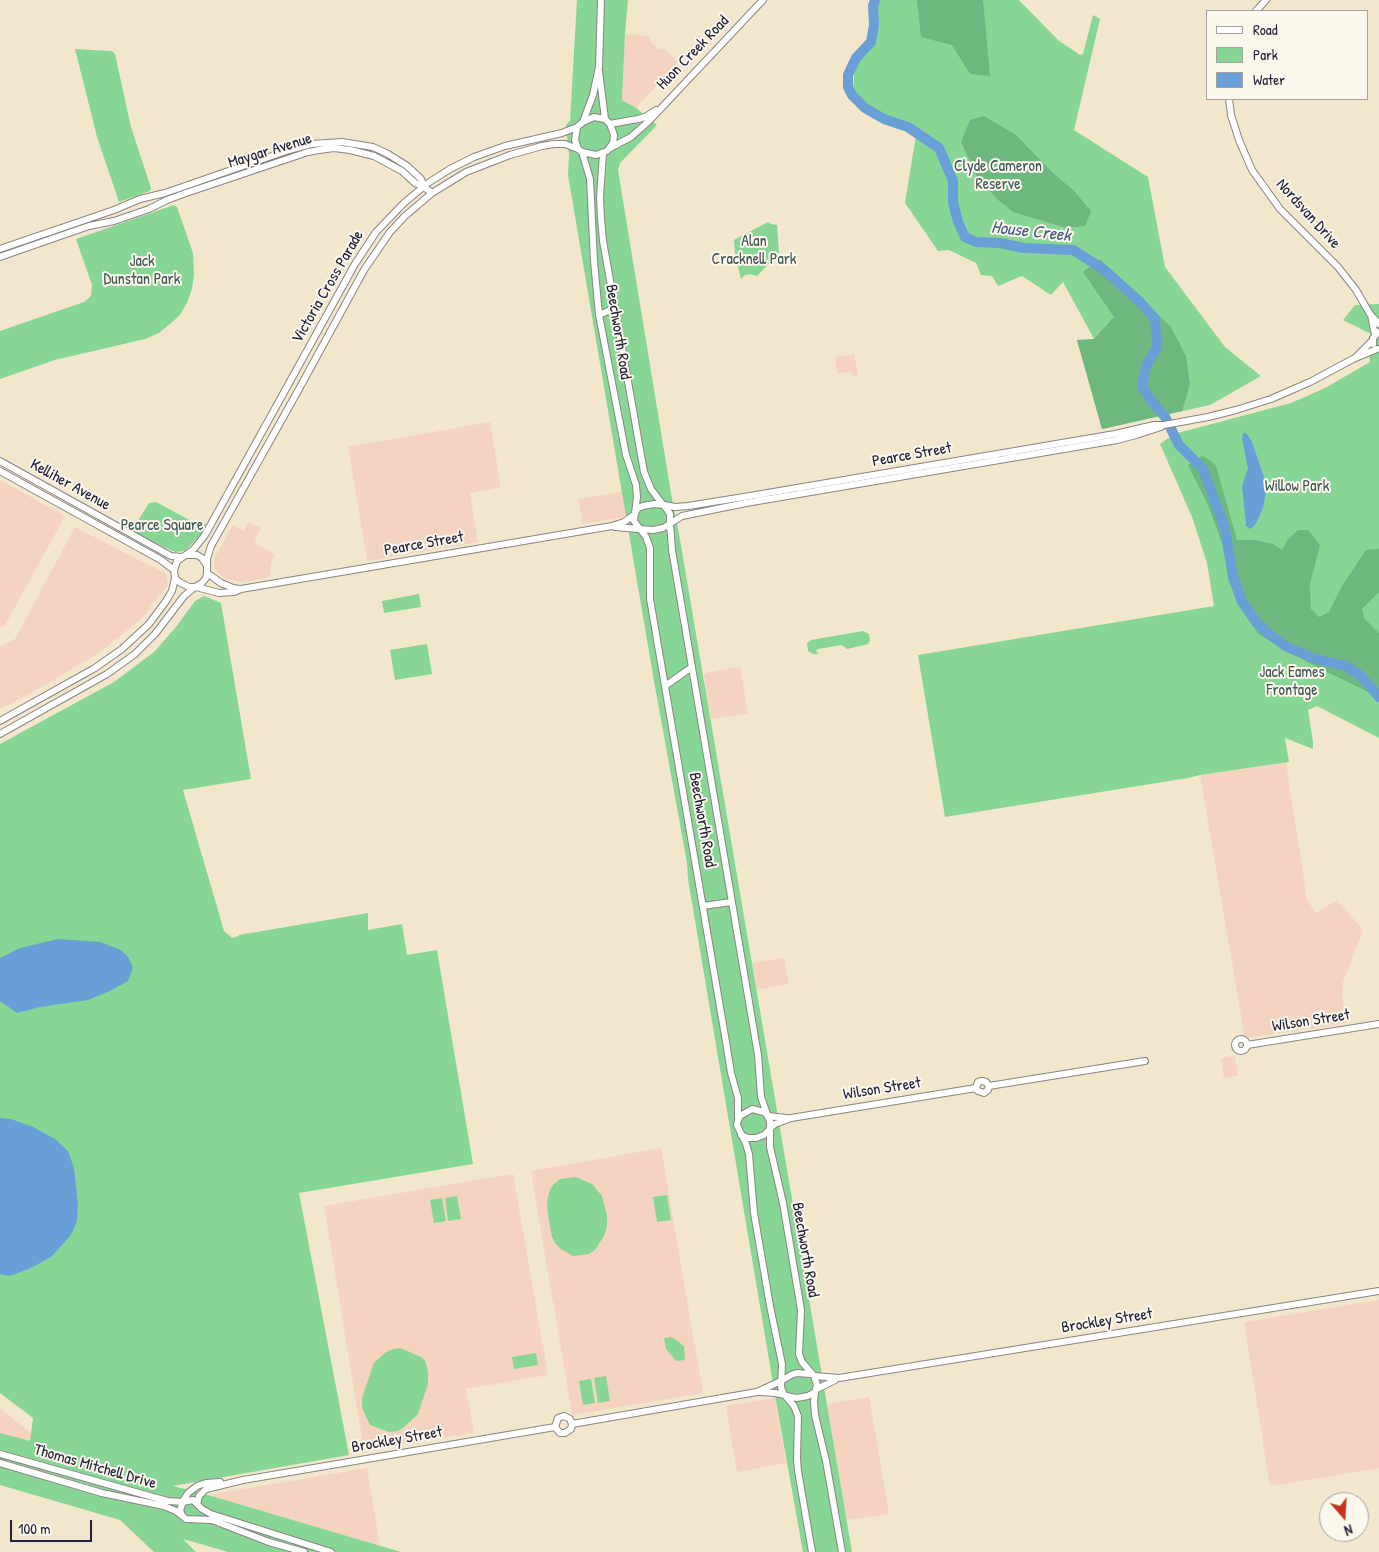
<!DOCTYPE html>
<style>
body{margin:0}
#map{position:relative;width:1379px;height:1552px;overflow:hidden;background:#f2e6cd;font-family:"Patrick Hand",sans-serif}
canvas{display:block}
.legend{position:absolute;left:1206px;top:10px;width:162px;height:90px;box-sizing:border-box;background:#fbf7ec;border:1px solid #a4a2a5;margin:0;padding:6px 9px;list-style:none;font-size:15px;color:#22223b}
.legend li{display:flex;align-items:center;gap:10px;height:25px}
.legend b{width:25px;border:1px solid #a4a2a5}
.north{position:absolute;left:1319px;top:1492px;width:50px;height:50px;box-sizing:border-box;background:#fbf7ec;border:1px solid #a4a2a5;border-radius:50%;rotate:161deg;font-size:14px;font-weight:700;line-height:20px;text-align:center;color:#22223b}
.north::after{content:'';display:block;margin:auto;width:18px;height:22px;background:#c8321e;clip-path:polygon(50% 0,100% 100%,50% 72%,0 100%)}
.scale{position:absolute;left:10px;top:1520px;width:82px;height:22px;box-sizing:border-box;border:2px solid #22223b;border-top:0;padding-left:6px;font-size:15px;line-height:18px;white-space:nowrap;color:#22223b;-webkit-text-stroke:4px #fbf7ec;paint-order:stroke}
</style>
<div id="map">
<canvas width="1379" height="1552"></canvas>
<ul class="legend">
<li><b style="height:6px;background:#fff"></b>Road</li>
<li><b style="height:14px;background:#88d695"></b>Park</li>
<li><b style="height:14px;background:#699ed6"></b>Water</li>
</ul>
<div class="north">N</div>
<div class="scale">100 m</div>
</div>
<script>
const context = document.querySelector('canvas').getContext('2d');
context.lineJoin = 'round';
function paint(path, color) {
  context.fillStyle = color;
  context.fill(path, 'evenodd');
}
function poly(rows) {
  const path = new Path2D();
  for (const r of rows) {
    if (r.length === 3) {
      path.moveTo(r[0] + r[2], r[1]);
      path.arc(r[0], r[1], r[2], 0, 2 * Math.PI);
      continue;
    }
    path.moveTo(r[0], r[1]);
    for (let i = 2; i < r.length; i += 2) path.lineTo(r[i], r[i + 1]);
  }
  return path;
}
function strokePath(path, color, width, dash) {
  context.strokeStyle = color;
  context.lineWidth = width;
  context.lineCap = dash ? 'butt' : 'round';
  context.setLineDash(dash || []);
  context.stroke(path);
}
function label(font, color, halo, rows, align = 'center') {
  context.font = font + ' "Patrick Hand",sans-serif';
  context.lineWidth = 4;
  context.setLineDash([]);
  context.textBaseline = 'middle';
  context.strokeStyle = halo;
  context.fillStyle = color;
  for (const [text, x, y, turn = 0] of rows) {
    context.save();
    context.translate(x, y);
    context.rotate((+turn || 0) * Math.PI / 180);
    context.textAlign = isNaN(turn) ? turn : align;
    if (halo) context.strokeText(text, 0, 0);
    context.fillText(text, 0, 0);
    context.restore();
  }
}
paint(poly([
 [625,34,649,36,651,42,655,46,659,49,665,49,678,62,636,108,622,100],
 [854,354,858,375,853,376,852,371,837,374,835,357],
 [490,422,501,487,470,493,478,542,367,561,348,447],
 [0,480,63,515,64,518,5,625,0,628],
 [622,492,626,513,623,517,583,524,578,499],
 [249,522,261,528,254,542,275,554,271,563,270,575,268,578,242,582,226,579,217,572,214,565,215,557,233,525,244,531],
 [75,527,166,574,168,584,141,619,100,652,33,692,0,709,0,647,15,639],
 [740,667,748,713,711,719,704,675,706,673],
 [1286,763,1307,900,1316,913,1337,900,1363,930,1343,982,1342,997,1346,1023,1245,1038,1200,775],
 [784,958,789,984,757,990,752,963],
 [1234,1056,1235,1057,1238,1076,1224,1078,1221,1058],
 [661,1148,703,1393,572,1415,531,1171],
 [513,1174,548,1375,466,1389,474,1433,364,1450,324,1206],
 [1379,1300,1379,1468,1270,1486,1244,1322],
 [869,1397,889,1514,846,1520,827,1404],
 [775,1398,786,1463,737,1472,726,1406],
 [0,1408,32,1434,30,1442,0,1433],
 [367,1468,380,1546,208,1495]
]), '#f4d3c0');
paint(poly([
 [577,0,628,0,625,34,622,100,636,108,657,125,620,163,618,170,672,499,678,528,852,1552,803,1552,776,1401,688,879,687,863,654,681,568,175,569,156,566,125,570,121],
 [877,0,1019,0,1058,40,1080,55,1083,54,1093,15,1100,19,1074,130,1148,177,1165,267,1225,347,1261,376,1210,405,1102,429,1077,340,1094,339,1063,282,1051,295,1022,276,998,286,992,276,981,275,976,263,949,250,938,251,905,203,916,135,894,120,876,112,857,99,853,92,855,64,868,40],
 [75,49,112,51,115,54,131,127,151,188,150,191,119,202,97,137],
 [174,205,177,207,193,253,194,275,192,289,187,303,179,316,171,323,159,333,145,339,55,360,0,379,0,331,84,302,91,296,92,285,76,239],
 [768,222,771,224,777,225,779,253,757,276,750,274,745,275,741,279,735,254,734,240],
 [1379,304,1379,738,1317,706,1308,710,1313,742,1313,749,1285,738,1289,762,1200,775,1188,778,945,817,918,655,1214,606,1207,563,1192,517,1160,444,1174,434,1291,403,1325,388,1370,362,1367,341,1371,334,1343,320,1355,305],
 [156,502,195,523,206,524,201,534,185,551,175,552,138,535,135,532,134,530,136,524,149,503],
 [419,594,421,607,384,613,382,601],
 [204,596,221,603,251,779,183,790,224,931,232,938,239,936,239,935,368,913,368,930,402,924,407,955,437,950,473,1164,299,1193,349,1455,173,1486,208,1495,401,1552,228,1552,183,1539,196,1552,154,1552,120,1520,0,1485,0,1433,30,1441,33,1418,0,1393,0,744,114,682,154,652,176,627,195,601],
 [863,631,869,634,870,640,868,644,847,649,842,645,818,649,816,651,819,654,813,654,808,651,807,643,811,640],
 [427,644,432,674,395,680,390,650],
 [576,1177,592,1184,602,1196,607,1215,607,1227,604,1236,595,1250,589,1254,573,1256,561,1249,555,1243,552,1237,548,1215,547,1202,550,1189,554,1184,560,1179],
 [667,1195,671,1220,657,1222,653,1197],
 [457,1196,461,1219,448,1221,445,1198],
 [442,1198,446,1221,434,1223,430,1200],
 [672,1337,684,1346,685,1360,676,1361,666,1349,664,1338],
 [400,1348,421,1357,425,1361,428,1372,428,1384,418,1414,404,1427,398,1431,389,1432,370,1425,362,1408,362,1398,374,1363,386,1352,393,1349],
 [536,1353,538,1365,514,1369,512,1357],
 [606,1376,610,1401,598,1403,594,1378],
 [591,1379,595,1403,583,1405,579,1381]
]), '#88d695');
paint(poly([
 [917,0,983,0,990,76,970,74,952,45,921,37],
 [984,116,1016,135,1053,173,1074,191,1091,211,1085,226,1066,228,1013,212,997,199,976,175,961,142,970,120],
 [1100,259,1171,327,1186,356,1190,384,1182,411,1102,429,1077,340,1094,339,1114,317,1083,272],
 [1202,456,1210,460,1216,466,1237,540,1254,540,1273,544,1282,550,1288,539,1298,530,1308,530,1320,545,1310,584,1311,609,1319,617,1329,612,1342,586,1366,550,1379,549,1379,592,1362,609,1364,618,1379,633,1379,700,1368,692,1307,662,1258,634,1229,582,1223,546,1208,505,1188,465]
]), '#6eb77e');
paint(poly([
 [1243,433,1247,434,1252,442,1267,486,1263,508,1255,525,1250,529,1246,526,1246,523,1242,486,1248,468,1242,439],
 [58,939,100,942,121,950,128,957,133,968,128,981,110,991,88,1000,40,1007,17,1013,0,1001,0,958,20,948],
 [0,1118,11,1119,33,1127,55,1139,68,1151,74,1168,78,1204,77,1221,71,1235,51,1257,29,1269,9,1276,0,1274]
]), '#699ed6');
strokePath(poly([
 [875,0,873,6,874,25,871,42,856,58,848,75,848,87,852,95,865,108,884,119,908,127,939,148,953,181,953,202,958,222,965,237,976,242,1000,243,1024,248,1073,250,1103,269,1140,302,1155,319,1157,347,1146,366,1142,386,1150,399,1165,417,1179,445,1203,469,1225,529,1233,577,1242,602,1257,623,1270,635,1287,647,1316,659,1346,666,1361,676,1379,697]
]), '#699ed6', 10);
const secondary = poly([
 [1256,11,1266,0],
 [599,71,605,119],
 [1229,99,1231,115,1239,140,1252,170,1280,209,1338,267,1356,290,1370,314,1379,324],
 [594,117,605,119,610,124,614,135,613,143,607,151,596,155,582,152,578,149,575,140,577,127,583,122,594,117],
 [583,122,593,95,599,67,601,0],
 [610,124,638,119,645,117,656,110],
 [577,127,562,133,505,146,474,157,450,169,428,183,404,203,376,232,355,264,205,535,193,550,177,561,174,570,175,578,179,582,189,587,195,587,202,583,206,578,207,573,207,559,211,546,299,389,364,270,390,232,405,216,432,193,466,172,510,155,542,146,554,144,565,144,578,149],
 [610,148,631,137,650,120,763,0],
 [582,152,590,179,594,261,599,315,626,455,636,485,637,497,634,521,646,537,650,548,650,599,726,1042,731,1073,738,1098,738,1118],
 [603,154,600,197,601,218,603,241,615,308,644,472,651,489,663,505],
 [0,249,114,210,140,199,165,193,289,150,311,144,342,142,373,147,388,154,407,166,421,179,424,187],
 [0,257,89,226,114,221,149,209,167,200,186,193,308,152,319,150,334,148,350,150,374,156,402,171,415,183,424,187,432,193],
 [599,315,615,308],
 [1371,315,1375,335],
 [1373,344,1373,338,1379,332],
 [1356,357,1373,340],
 [0,461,171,556,181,557],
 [0,471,161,560,174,570],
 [664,505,675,507,688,506,744,497,1115,434,1154,425,1164,425,1208,417,1236,410,1271,399,1310,382,1353,359,1377,349],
 [635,513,638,508,643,506,654,504,664,505,670,514,670,524,663,528,653,530,639,529],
 [671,523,682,516,746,503,1117,440,1136,435,1161,427],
 [670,524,672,550,758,1055,761,1097,767,1114],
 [615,527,639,529],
 [187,555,197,555,202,558,206,564],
 [207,573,221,583,233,588,240,589],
 [196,587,219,593,234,592,241,589,612,526,624,522,634,515],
 [665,686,692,667],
 [0,721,95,668,122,649,149,624,166,601,172,591,175,578],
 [0,734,107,674,135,654,155,634,184,596,195,587],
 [703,906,731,902],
 [1241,1045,6],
 [1247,1045,1379,1024],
 [989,1086,1145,1061],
 [976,1088,978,1082,982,1081,986,1082,989,1086],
 [976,1088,978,1091,984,1093,988,1090,989,1086],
 [768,1116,787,1118],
 [771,1127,775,1124,791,1118,976,1088],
 [741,1135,748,1138,756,1138,764,1135,770,1129],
 [814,1376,839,1378,1379,1291],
 [781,1381,791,1375,797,1373,810,1374],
 [817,1389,835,1380],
 [760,1392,775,1393,785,1395],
 [815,1392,814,1402,815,1415,826,1461,842,1552],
 [786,1396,797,1398,808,1396,815,1392,817,1385,814,1376,802,1362,799,1354,801,1310,783,1203,770,1147,770,1121,767,1115,764,1112,752,1109,740,1116,738,1120,737,1125,746,1144,749,1154,754,1213,770,1306,782,1364,781,1387,783,1393,794,1406,798,1416,797,1459,798,1471,812,1552],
 [572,1424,757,1392,781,1381],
 [555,1427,558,1418,564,1416,570,1419,572,1424],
 [555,1427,560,1433,565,1433,571,1429,572,1424],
 [0,1454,153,1497,168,1501,183,1502],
 [0,1463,102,1493,164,1506,176,1511,186,1519,212,1520,269,1542,304,1552],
 [183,1501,188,1493,197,1486,206,1483,220,1482],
 [197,1504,199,1496,206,1489,243,1480,555,1427],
 [182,1515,180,1510,183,1502,193,1500,202,1509,211,1514,331,1552]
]);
strokePath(secondary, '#8a8484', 8);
strokePath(secondary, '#fff', 6);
label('16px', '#22223b', '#fbf7ec', [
 ["Huon Creek Road",693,53,-46],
 ["Maygar Avenue",270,151,-17],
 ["Nordsvan Drive",1308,214,48],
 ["Victoria Cross Parade",328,287,-60],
 ["Beechworth Road",618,332,81],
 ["Pearce Street",912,455,-10],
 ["Kelliher Avenue",70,485,29],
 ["Pearce Street",424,544,-10],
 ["Beechworth Road",702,820,80],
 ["Wilson Street",1311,1021,-9],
 ["Wilson Street",882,1089,-9],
 ["Beechworth Road",805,1250,80],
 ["Brockley Street",1107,1321,-9],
 ["Brockley Street",397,1440,-10],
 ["Thomas Mitchell Drive",95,1467,16]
]);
label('16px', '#415856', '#fbf7ec', [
 ["Clyde Cameron",998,167],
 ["Reserve",998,185],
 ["Alan",754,242],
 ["Cracknell Park",754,260],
 ["Jack",142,262],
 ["Dunstan Park",142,280],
 ["Willow Park",1297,487],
 ["Pearce Square",162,526],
 ["Jack Eames",1292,673],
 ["Frontage",1292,691]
]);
label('italic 18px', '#425a81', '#fbf7ec', [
 ["House Creek",1031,232,6]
]);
</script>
